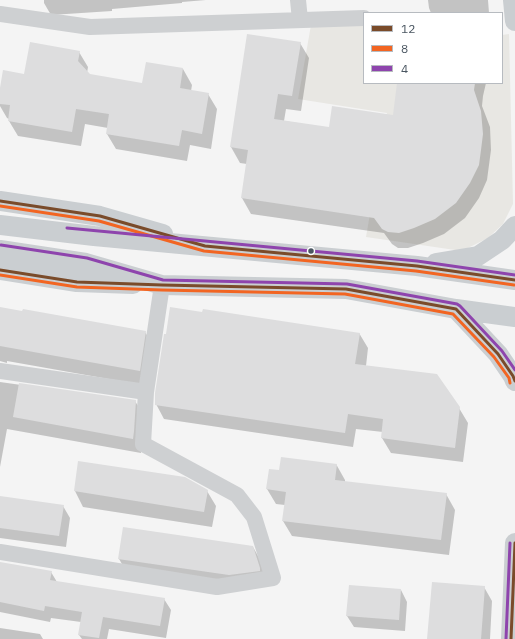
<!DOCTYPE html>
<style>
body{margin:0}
#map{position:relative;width:515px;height:639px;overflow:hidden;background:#f4f4f4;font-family:"IBM Plex Sans",sans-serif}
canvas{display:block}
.legend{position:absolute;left:363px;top:12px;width:140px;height:72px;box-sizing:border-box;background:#fff;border:1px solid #b7bbc0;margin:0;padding:5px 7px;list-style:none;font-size:12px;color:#4a5661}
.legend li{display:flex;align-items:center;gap:8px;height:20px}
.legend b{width:20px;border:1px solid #b7bbc0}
</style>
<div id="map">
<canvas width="515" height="639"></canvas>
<ul class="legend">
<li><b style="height:5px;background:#7a4b2a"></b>12</li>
<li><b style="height:5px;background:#f26522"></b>8</li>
<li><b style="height:5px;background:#8e44ad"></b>4</li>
</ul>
</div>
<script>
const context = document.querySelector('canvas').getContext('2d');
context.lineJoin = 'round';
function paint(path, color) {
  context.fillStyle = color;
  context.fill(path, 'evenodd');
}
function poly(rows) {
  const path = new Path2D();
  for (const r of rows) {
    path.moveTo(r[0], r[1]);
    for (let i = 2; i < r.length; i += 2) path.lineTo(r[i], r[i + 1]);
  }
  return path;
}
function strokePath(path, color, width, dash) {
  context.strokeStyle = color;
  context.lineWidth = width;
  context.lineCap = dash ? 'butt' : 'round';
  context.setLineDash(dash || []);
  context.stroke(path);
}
paint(poly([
 [364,23,364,83,502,83,502,35,509,34,513,204,503,224,488,238,462,251,366,237,387,113,298,99,311,25]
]), '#e8e7e3');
paint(poly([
 [44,0,206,0,182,2,182,3,112,9,112,11,51,15,44,3],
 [428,0,488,0,489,13,431,13,429,8],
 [248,35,300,43,309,58,301,111,286,109,284,121,330,128,394,116,398,83,486,83,483,96,482,106,490,127,491,150,487,180,479,198,465,218,444,234,423,243,408,248,398,248,392,244,384,233,251,214,242,198,247,164,240,163,231,147],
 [79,52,88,67,87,73,89,75,143,84,147,63,183,69,192,85,191,91,208,94,217,109,211,149,190,145,187,161,116,149,107,134,108,128,85,124,81,146,18,136,9,121,9,119,7,118,0,106,0,95,25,75],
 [0,308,145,332,154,347,148,386,7,361,7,363,0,361],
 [359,333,368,348,366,366,459,408,468,423,463,462,391,453,382,438,383,432,356,429,353,447,164,419,156,404],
 [0,382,135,401,144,416,141,453,7,429,0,467],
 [79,462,207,491,216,506,212,527,83,507,75,491],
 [336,464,345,480,345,482,446,494,455,510,449,555,292,536,283,521,285,505,276,504,267,489,280,471],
 [0,497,63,506,70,518,66,547,0,538],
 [253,547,262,563,268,584,128,574,119,559],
 [0,563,51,572,57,582,164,599,171,610,166,638,109,629,107,639,82,639,79,635,81,622,51,618,50,622,0,612],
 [484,587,492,601,490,639,428,639],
 [401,590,407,602,405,631,354,627,347,616],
 [0,628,40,634,43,639,0,639]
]), '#0003');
paint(poly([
 [247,34,301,42,292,96,278,94,274,119,329,127,332,106,393,115,397,83,475,83,474,90,481,111,483,134,481,150,479,165,470,183,456,203,435,219,414,228,399,233,388,232,382,229,374,218,241,198,248,150,230,147],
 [30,42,80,51,78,61,90,74,142,83,146,62,183,68,180,88,209,93,202,134,182,130,179,146,106,134,109,114,76,109,72,132,8,121,10,105,0,104,0,88,3,70,24,74],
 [0,307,22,311,23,309,146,331,140,371,0,346],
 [170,307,202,312,203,309,360,333,355,364,437,374,460,407,455,448,381,438,383,419,348,414,345,433,155,405,155,393,164,334,166,334],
 [19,383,136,400,134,431,133,439,13,417],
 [281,457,337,464,335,480,447,493,441,540,282,521,286,492,266,489,269,469,279,470],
 [78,461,185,477,208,490,204,512,74,491],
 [0,496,64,505,59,536,0,528],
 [123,527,253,546,260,568,260,571,229,575,118,559],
 [0,562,52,571,50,580,165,598,160,626,103,617,99,638,78,635,82,612,45,606,44,611,0,602],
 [432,582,485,586,481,639,427,639],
 [349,585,401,589,399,620,346,616]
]), '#ddddde');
strokePath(poly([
 [298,0,300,20],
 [0,14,90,27,364,18],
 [0,371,146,392],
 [0,552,217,587,273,578,254,517,237,495,143,444,146,392,162,285]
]), '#ced0d2', 16);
strokePath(poly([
 [513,0,515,21],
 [0,201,100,216,163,234],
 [0,225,94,236,417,266,515,280],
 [0,250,86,263,162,285,346,289,456,309,515,317],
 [436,263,478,256,502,240,515,226],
 [0,270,77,282,133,284],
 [456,309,498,354,513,376,515,381],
 [511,639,515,543]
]), '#caced1', 20);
strokePath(poly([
 [0,201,100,216,205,246,417,266,515,280],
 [0,270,77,282,162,285,346,289,456,309,498,354,513,376,515,381],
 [511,639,515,543]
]), '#7a4b2a', 3);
strokePath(poly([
 [0,206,99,221,204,251,416,271,514,285],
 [0,275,77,287,162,290,345,294,453,314,494,357,509,378,510,383]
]), '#f26522', 3);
strokePath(poly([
 [67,228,417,261,515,275],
 [1,245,87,258,163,280,347,284,457,304,460,306,502,351,515,370],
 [506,639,510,543]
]), '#8e44ad', 3);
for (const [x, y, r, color] of [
 [311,251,3.5,"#4a5661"]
]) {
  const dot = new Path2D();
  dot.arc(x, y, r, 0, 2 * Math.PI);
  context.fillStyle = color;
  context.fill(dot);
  strokePath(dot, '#fff', 1.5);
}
</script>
